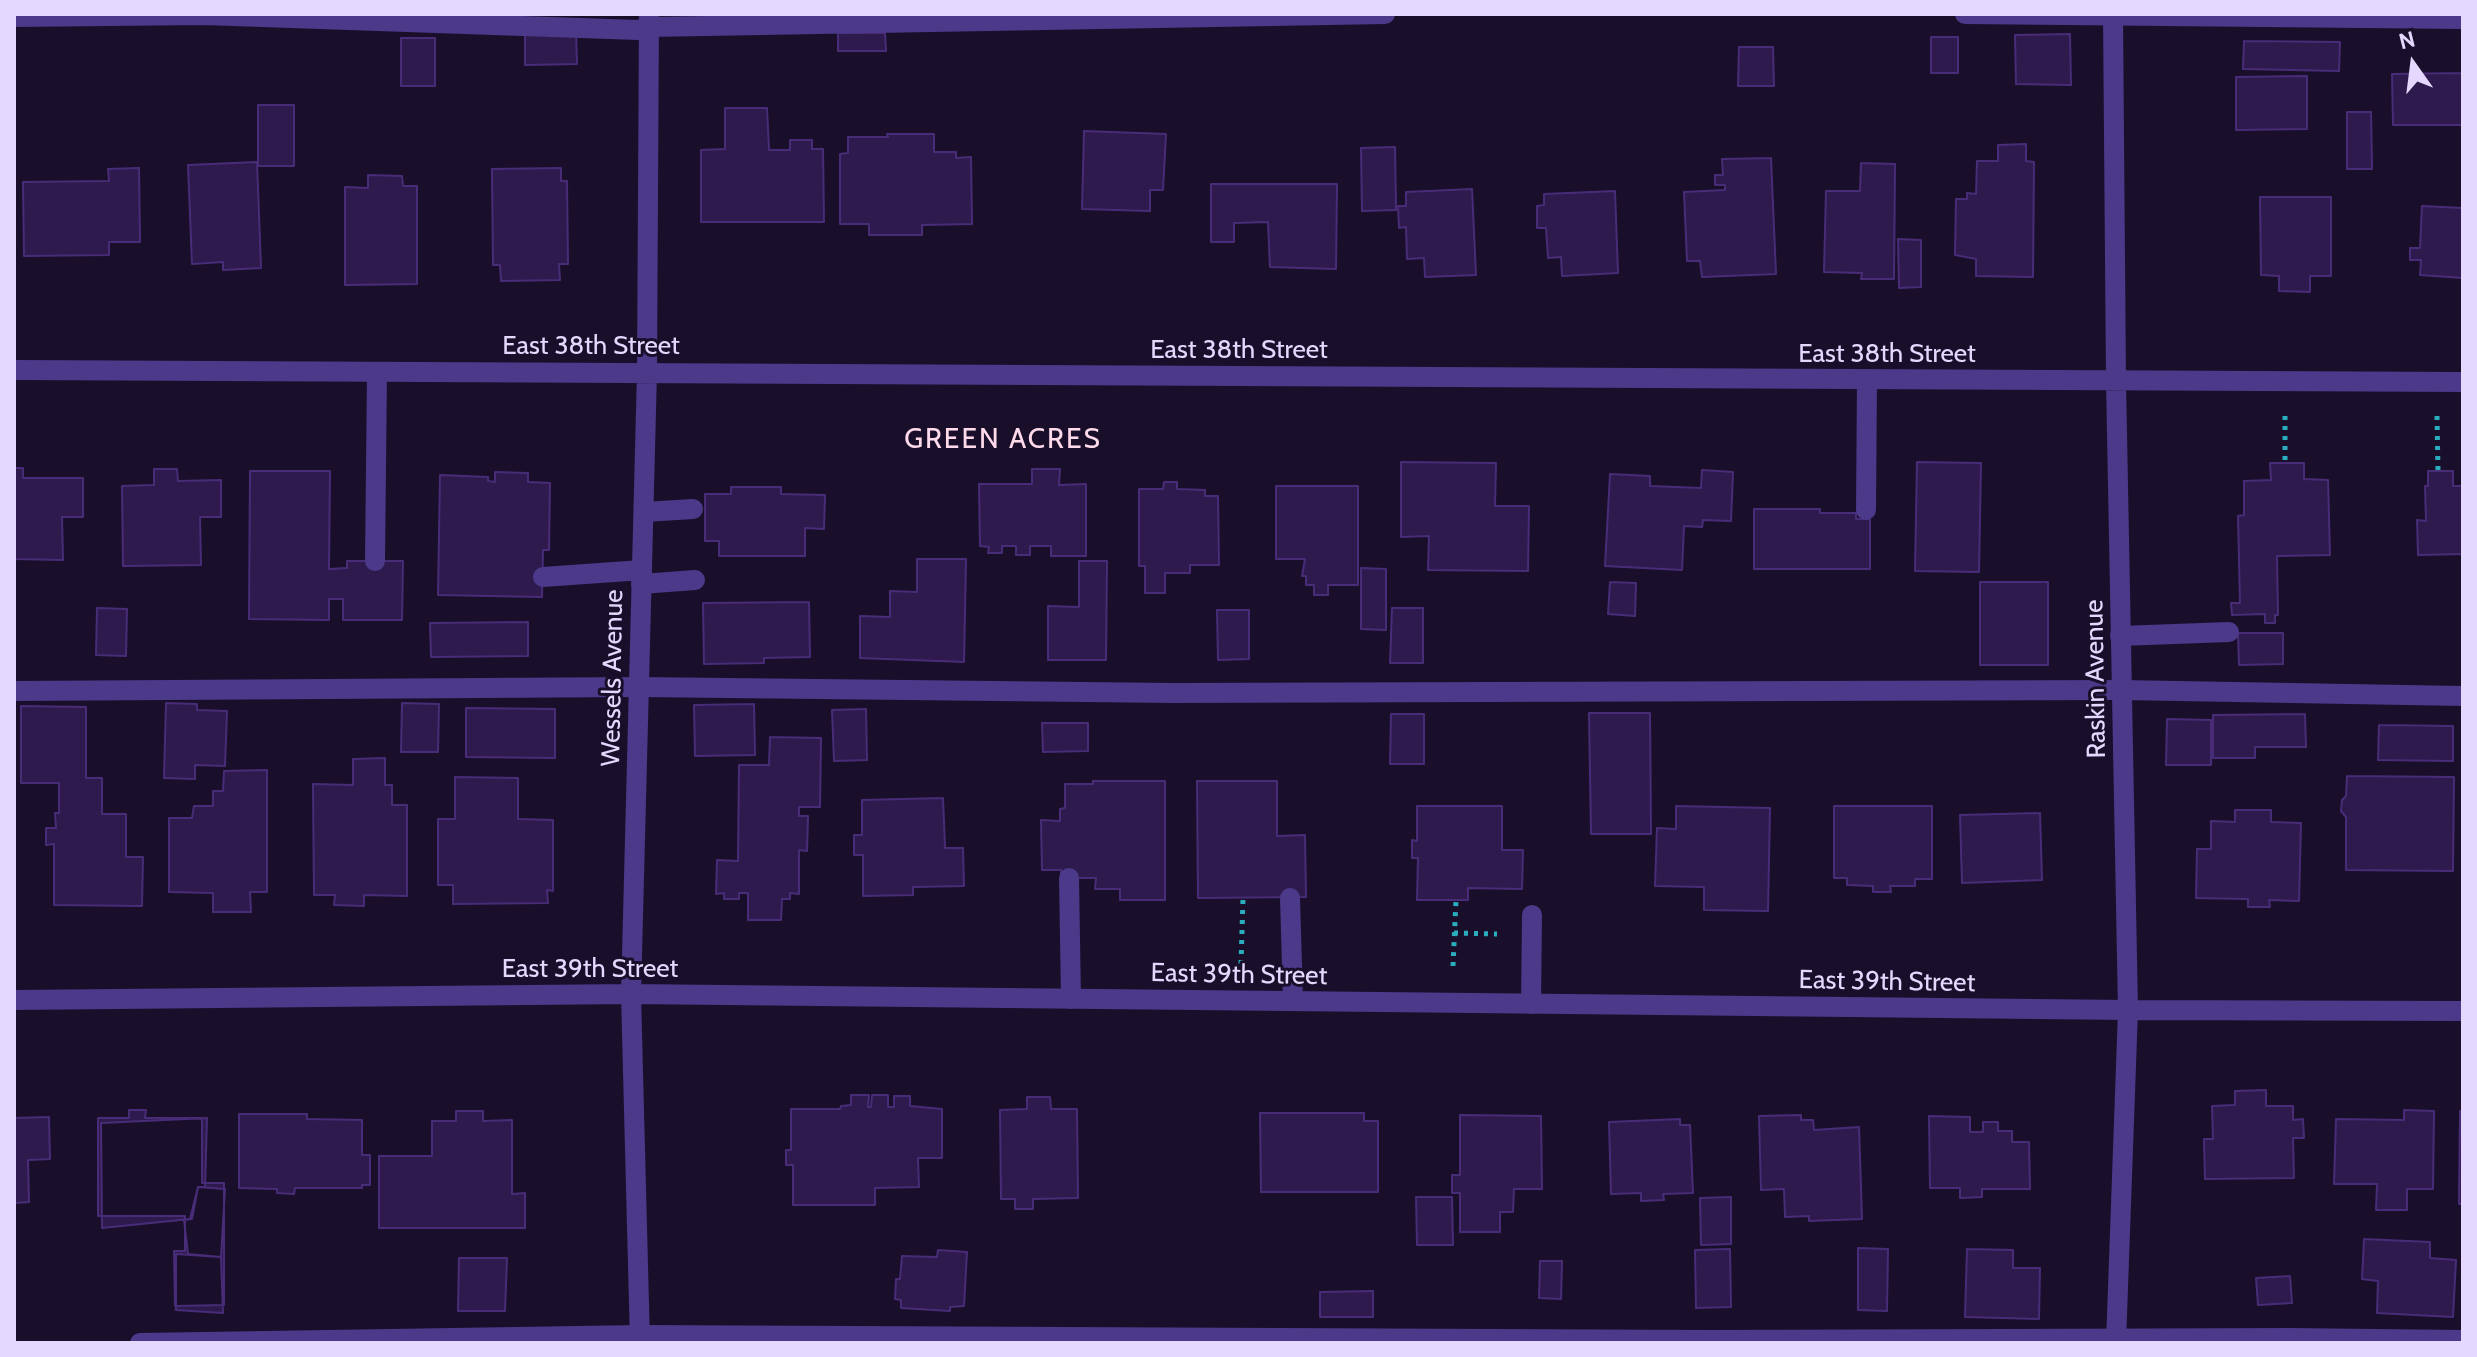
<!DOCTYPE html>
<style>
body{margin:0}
#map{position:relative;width:2477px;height:1357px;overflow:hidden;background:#190f2a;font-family:Cabin,sans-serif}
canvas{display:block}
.frame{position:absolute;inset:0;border:16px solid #e4d8ff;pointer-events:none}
.north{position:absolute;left:2373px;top:24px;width:80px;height:80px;-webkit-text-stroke:6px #190f2a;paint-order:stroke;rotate:346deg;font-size:22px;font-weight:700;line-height:32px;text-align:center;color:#e4d8ff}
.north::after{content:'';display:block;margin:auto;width:28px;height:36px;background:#e4d8ff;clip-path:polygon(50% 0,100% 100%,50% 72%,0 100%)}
</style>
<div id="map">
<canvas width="2477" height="1357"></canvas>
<div class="frame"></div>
<div class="north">N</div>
</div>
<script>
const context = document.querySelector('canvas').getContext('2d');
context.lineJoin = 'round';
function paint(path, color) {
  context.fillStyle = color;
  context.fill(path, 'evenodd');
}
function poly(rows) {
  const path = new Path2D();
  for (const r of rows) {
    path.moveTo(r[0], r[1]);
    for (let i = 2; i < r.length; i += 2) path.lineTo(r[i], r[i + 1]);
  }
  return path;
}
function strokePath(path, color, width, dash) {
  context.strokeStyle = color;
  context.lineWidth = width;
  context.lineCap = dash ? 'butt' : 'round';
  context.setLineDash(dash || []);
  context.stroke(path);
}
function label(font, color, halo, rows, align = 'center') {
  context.font = font + ' Cabin,sans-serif';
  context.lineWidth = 6;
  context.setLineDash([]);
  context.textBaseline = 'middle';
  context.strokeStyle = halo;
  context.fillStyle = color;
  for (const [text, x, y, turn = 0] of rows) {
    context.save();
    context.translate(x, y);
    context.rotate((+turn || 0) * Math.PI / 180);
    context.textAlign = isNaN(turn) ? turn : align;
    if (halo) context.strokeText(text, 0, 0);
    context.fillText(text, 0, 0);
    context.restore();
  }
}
const building = poly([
 [525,29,576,30,577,64,525,65,525,29],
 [838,33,885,33,886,51,838,51,838,33],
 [2070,34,2071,85,2016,84,2015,35,2070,34],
 [1931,37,1958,37,1958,73,1931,73,1931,37],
 [401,38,435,38,435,86,401,86,401,38],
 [2244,41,2340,42,2339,71,2243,69,2244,41],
 [1739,47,1773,47,1774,86,1738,86,1739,47],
 [2462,73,2463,125,2393,125,2392,74,2462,73],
 [2307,76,2307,129,2236,130,2236,77,2307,76],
 [258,105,294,105,294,166,258,166,258,105],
 [725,108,767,108,769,150,790,150,790,140,812,140,812,149,823,149,824,222,701,222,701,150,725,149,725,108],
 [2347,112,2371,112,2372,169,2347,169,2347,112],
 [1084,131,1166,134,1163,190,1150,190,1150,211,1082,209,1084,131],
 [887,134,934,134,934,152,956,152,956,158,971,157,972,224,922,225,922,235,869,235,869,224,840,224,840,154,848,153,848,137,888,137,887,134],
 [2026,144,2026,161,2034,162,2033,277,1976,276,1976,259,1955,255,1956,199,1967,199,1967,193,1976,194,1977,161,1998,161,1998,145,2026,144],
 [1395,147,1396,210,1362,211,1361,148,1395,147],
 [1771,158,1776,274,1702,277,1700,261,1687,261,1684,192,1725,190,1725,185,1715,185,1715,175,1723,175,1722,159,1771,158],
 [257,162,261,268,223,270,223,262,192,264,188,165,257,162],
 [1861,163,1895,164,1894,279,1861,279,1862,273,1824,272,1826,191,1860,191,1861,163],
 [139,168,140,242,109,242,109,255,24,256,23,182,109,181,108,169,139,168],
 [561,168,561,181,567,181,568,264,559,264,560,280,501,281,500,265,493,265,492,169,561,168],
 [368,175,402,176,403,186,417,186,417,284,345,285,345,187,368,188,368,175],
 [1211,184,1337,184,1336,269,1270,267,1268,222,1234,223,1234,242,1211,242,1211,184],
 [1472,189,1476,275,1425,277,1424,258,1407,259,1406,227,1399,228,1398,206,1406,206,1406,192,1472,189],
 [1615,191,1618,273,1562,276,1561,257,1548,258,1546,228,1537,228,1537,206,1544,205,1544,194,1615,191],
 [2260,197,2331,197,2331,276,2310,276,2310,292,2279,291,2279,276,2261,275,2260,197],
 [2422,206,2463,208,2463,278,2420,275,2421,260,2410,260,2410,248,2420,248,2422,206],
 [1898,239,1921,240,1921,287,1899,288,1898,239],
 [1401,462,1496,463,1495,506,1529,506,1528,571,1428,570,1429,536,1401,537,1401,462],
 [1917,462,1981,463,1979,572,1915,571,1917,462],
 [2270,463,2304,463,2304,479,2328,480,2330,555,2277,556,2278,615,2275,615,2275,623,2265,623,2265,614,2232,615,2231,603,2240,603,2238,516,2244,515,2244,481,2271,480,2270,463],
 [14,468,23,468,23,478,83,478,83,517,62,517,63,560,14,559,14,468],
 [154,469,177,469,178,481,221,480,221,517,200,517,201,565,123,566,122,486,154,485,154,469],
 [1032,469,1060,469,1059,485,1086,484,1086,556,1051,556,1051,546,1030,546,1030,555,1016,555,1016,546,1002,546,1002,553,988,553,989,547,980,546,979,484,1032,484,1032,469],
 [1702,470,1733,472,1731,521,1703,520,1702,527,1684,526,1682,570,1605,566,1610,474,1650,476,1650,486,1701,488,1702,470],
 [250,471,330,471,329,569,347,568,347,561,403,561,402,620,343,620,343,599,329,599,329,620,249,619,250,471],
 [2428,471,2453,471,2453,486,2463,486,2463,554,2418,555,2417,520,2426,521,2425,486,2428,486,2428,471],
 [495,472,528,473,528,482,550,483,549,550,543,550,542,597,438,595,440,475,488,477,488,481,495,482,495,472],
 [1164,482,1177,482,1177,489,1205,490,1205,496,1218,496,1219,565,1190,565,1190,573,1165,573,1165,593,1145,593,1145,566,1139,566,1139,489,1163,489,1164,482],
 [1276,486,1358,486,1358,585,1328,585,1328,595,1314,595,1314,585,1306,585,1306,576,1302,576,1305,559,1276,559,1276,486],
 [731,487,781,487,781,494,825,495,824,529,805,528,805,556,719,556,719,541,705,541,705,494,731,494,731,487],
 [1754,509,1820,509,1820,513,1856,513,1856,519,1870,519,1870,569,1754,569,1754,509],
 [917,559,966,559,964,662,860,658,860,616,890,617,890,591,917,592,917,559],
 [1079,561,1107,561,1106,660,1048,660,1048,606,1079,607,1079,561],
 [1361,568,1386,569,1386,630,1361,629,1361,568],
 [1610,582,1636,583,1635,616,1608,614,1610,582],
 [1980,582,2048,582,2048,665,1980,665,1980,582],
 [809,602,810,657,764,658,764,663,704,664,703,603,809,602],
 [97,608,127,609,126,656,96,655,97,608],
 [1392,608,1423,608,1423,663,1390,663,1392,608],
 [1217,610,1249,610,1249,659,1218,660,1217,610],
 [528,622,528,656,431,657,430,623,528,622],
 [2238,633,2283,633,2283,664,2239,665,2238,633],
 [166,703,197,704,197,710,227,711,225,766,195,765,195,779,164,778,166,703],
 [402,703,439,704,438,752,401,752,402,703],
 [754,704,755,755,695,756,694,705,754,704],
 [21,706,86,707,86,778,102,778,102,814,126,814,126,857,143,857,142,906,54,905,54,844,46,845,46,828,56,828,55,813,59,813,59,783,21,783,21,706],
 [466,708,555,709,555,758,466,757,466,708],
 [866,709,867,760,834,761,832,710,866,709],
 [1589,713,1650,713,1651,834,1591,834,1589,713],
 [1391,714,1424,714,1424,764,1390,764,1391,714],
 [2305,714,2306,747,2255,747,2255,758,2213,758,2213,715,2305,714],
 [2167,719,2211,720,2211,765,2166,765,2167,719],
 [1042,723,1088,723,1088,751,1043,752,1042,723],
 [2379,725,2453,726,2453,761,2378,760,2379,725],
 [770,737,821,738,820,807,799,807,799,816,808,816,807,851,799,850,799,894,790,893,790,899,782,899,781,920,748,920,748,893,739,893,739,899,724,899,724,893,716,894,717,860,738,861,739,765,769,765,770,737],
 [385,758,385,785,392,785,392,805,407,805,407,896,364,895,364,906,334,905,335,895,314,895,313,784,353,785,353,759,385,758],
 [267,770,267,892,250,892,251,912,213,912,213,893,169,892,169,818,192,818,194,806,213,806,213,791,223,791,224,771,267,770],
 [2347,776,2454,777,2453,871,2346,870,2346,817,2341,811,2342,800,2346,796,2347,776],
 [455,777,518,778,518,819,553,820,553,891,547,890,548,903,453,904,453,885,438,885,438,819,455,819,455,777],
 [1093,781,1165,781,1165,900,1120,900,1120,889,1095,889,1096,878,1061,878,1061,870,1042,870,1041,820,1060,821,1060,809,1065,808,1065,784,1093,784,1093,781],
 [1197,781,1277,781,1277,836,1305,835,1306,897,1198,898,1197,781],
 [943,798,945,848,963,848,964,886,913,887,913,895,863,896,863,855,854,855,854,835,862,835,862,800,943,798],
 [1417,806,1502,806,1502,850,1523,850,1522,889,1468,888,1468,900,1417,900,1418,858,1412,858,1412,840,1417,841,1417,806],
 [1676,806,1770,808,1768,911,1704,910,1704,887,1655,886,1657,828,1676,829,1676,806],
 [1834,806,1932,806,1932,879,1915,879,1915,886,1890,886,1891,892,1873,892,1873,886,1847,885,1847,878,1834,878,1834,806],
 [2235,810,2271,810,2271,822,2301,823,2299,901,2269,900,2270,907,2248,907,2248,899,2196,898,2197,849,2211,849,2211,821,2235,822,2235,810],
 [2040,813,2042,880,1962,883,1960,815,2040,813],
 [2266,1090,2266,1106,2293,1106,2293,1120,2303,1119,2304,1138,2293,1138,2294,1178,2205,1179,2204,1139,2213,1139,2212,1106,2235,1105,2235,1091,2266,1090],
 [851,1095,869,1095,868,1107,871,1107,872,1095,888,1095,888,1107,894,1107,894,1096,910,1096,910,1106,942,1109,942,1158,918,1158,919,1187,875,1188,875,1205,793,1205,793,1165,786,1165,786,1150,791,1150,791,1109,840,1109,841,1106,851,1105,851,1095],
 [1027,1097,1050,1097,1051,1109,1077,1109,1078,1198,1033,1199,1033,1209,1015,1209,1015,1199,1001,1199,1000,1110,1027,1109,1027,1097],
 [129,1110,146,1110,145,1118,202,1118,202,1183,224,1183,224,1305,175,1306,174,1251,185,1251,185,1216,98,1216,98,1118,129,1118,129,1110],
 [2404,1110,2434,1111,2433,1189,2407,1189,2407,1210,2376,1210,2377,1184,2334,1184,2336,1119,2404,1120,2404,1110],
 [456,1111,483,1111,483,1121,512,1120,512,1194,525,1193,525,1228,379,1228,379,1156,432,1156,432,1121,456,1121,456,1111],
 [2460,1111,2463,1111,2463,1204,2459,1204,2460,1111],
 [1260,1113,1364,1113,1364,1121,1378,1121,1378,1192,1261,1192,1260,1113],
 [239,1114,307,1114,307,1119,362,1120,362,1155,370,1155,370,1185,362,1185,362,1188,295,1188,294,1194,277,1193,277,1189,239,1188,239,1114],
 [1460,1115,1541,1116,1542,1189,1514,1189,1513,1212,1500,1212,1500,1232,1460,1232,1460,1193,1452,1193,1452,1175,1460,1175,1460,1115],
 [1801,1115,1801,1120,1813,1120,1814,1130,1859,1127,1862,1219,1809,1221,1809,1216,1785,1217,1784,1189,1761,1190,1759,1116,1801,1115],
 [1929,1116,1970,1117,1970,1132,1983,1132,1983,1122,1998,1122,1998,1131,2012,1131,2012,1142,2029,1142,2030,1189,1982,1189,1982,1197,1960,1198,1960,1188,1930,1188,1929,1116],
 [49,1117,50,1159,28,1160,29,1202,14,1203,14,1118,49,1117],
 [207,1118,205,1187,198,1187,190,1219,102,1228,101,1123,207,1118],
 [1680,1119,1680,1125,1690,1125,1693,1193,1663,1194,1664,1200,1641,1201,1641,1193,1611,1194,1609,1122,1680,1119],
 [198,1187,225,1189,221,1257,188,1254,184,1220,192,1219,198,1187],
 [1416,1197,1452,1197,1453,1245,1417,1245,1416,1197],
 [1731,1197,1731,1244,1701,1245,1700,1198,1731,1197],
 [2364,1239,2430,1242,2430,1258,2456,1260,2453,1317,2377,1313,2378,1281,2362,1279,2364,1239],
 [1858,1248,1888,1249,1887,1311,1858,1310,1858,1248],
 [1730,1249,1731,1307,1696,1308,1695,1250,1730,1249],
 [1967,1249,2013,1250,2013,1268,2040,1268,2039,1319,1965,1317,1967,1249],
 [938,1250,967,1252,964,1306,950,1307,950,1311,901,1308,901,1300,895,1299,896,1279,900,1279,902,1256,937,1257,938,1250],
 [176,1254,221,1257,223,1313,176,1310,176,1254],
 [459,1258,507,1258,505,1311,458,1311,459,1258],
 [1540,1261,1562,1261,1561,1299,1539,1298,1540,1261],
 [2290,1276,2292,1303,2258,1305,2256,1278,2290,1276],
 [1373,1291,1373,1317,1320,1317,1320,1292,1373,1291]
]);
paint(building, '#2e1a4c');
strokePath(building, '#492c78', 2);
strokePath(poly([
 [2285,416,2285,463],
 [2437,416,2438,471],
 [1454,933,1497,934],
 [1241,964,1243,898],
 [1453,966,1456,900]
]), '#2badc0', 5, [4, 6]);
strokePath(poly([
 [1965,14,2463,19],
 [14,17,204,15,638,30,649,27,1385,14],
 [1866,510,1867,379],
 [644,512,693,509],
 [375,561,377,372],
 [543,577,642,570],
 [641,584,695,580],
 [2120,636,2229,632],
 [14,691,639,687,1173,693,2121,690,2463,696],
 [1069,878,1071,999],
 [1290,898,1293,1001],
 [1531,1004,1532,915],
 [140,1343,640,1335,1709,1340,2289,1338,2463,1340]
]), '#4b398a', 20);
strokePath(poly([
 [2113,14,2116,381,2128,1010,2116,1343],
 [14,370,2463,382],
 [14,1000,631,994,2128,1010,2463,1011],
 [640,1343,631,994,647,372,649,14]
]), '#4b398a', 20);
label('26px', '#e4d8ff', '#190f2a', [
 ["East 38th Street",591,346],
 ["East 38th Street",1239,350],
 ["East 38th Street",1887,354],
 ["Wessels Avenue",613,678,-89],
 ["Raskin Avenue",2096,679,-91],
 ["East 39th Street",590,969],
 ["East 39th Street",1239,975,1],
 ["East 39th Street",1887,982,1]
]);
context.letterSpacing = '2px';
label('28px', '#ffdaeb', '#190f2a', [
 ["GREEN ACRES",1003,440]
]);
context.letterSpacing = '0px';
</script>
